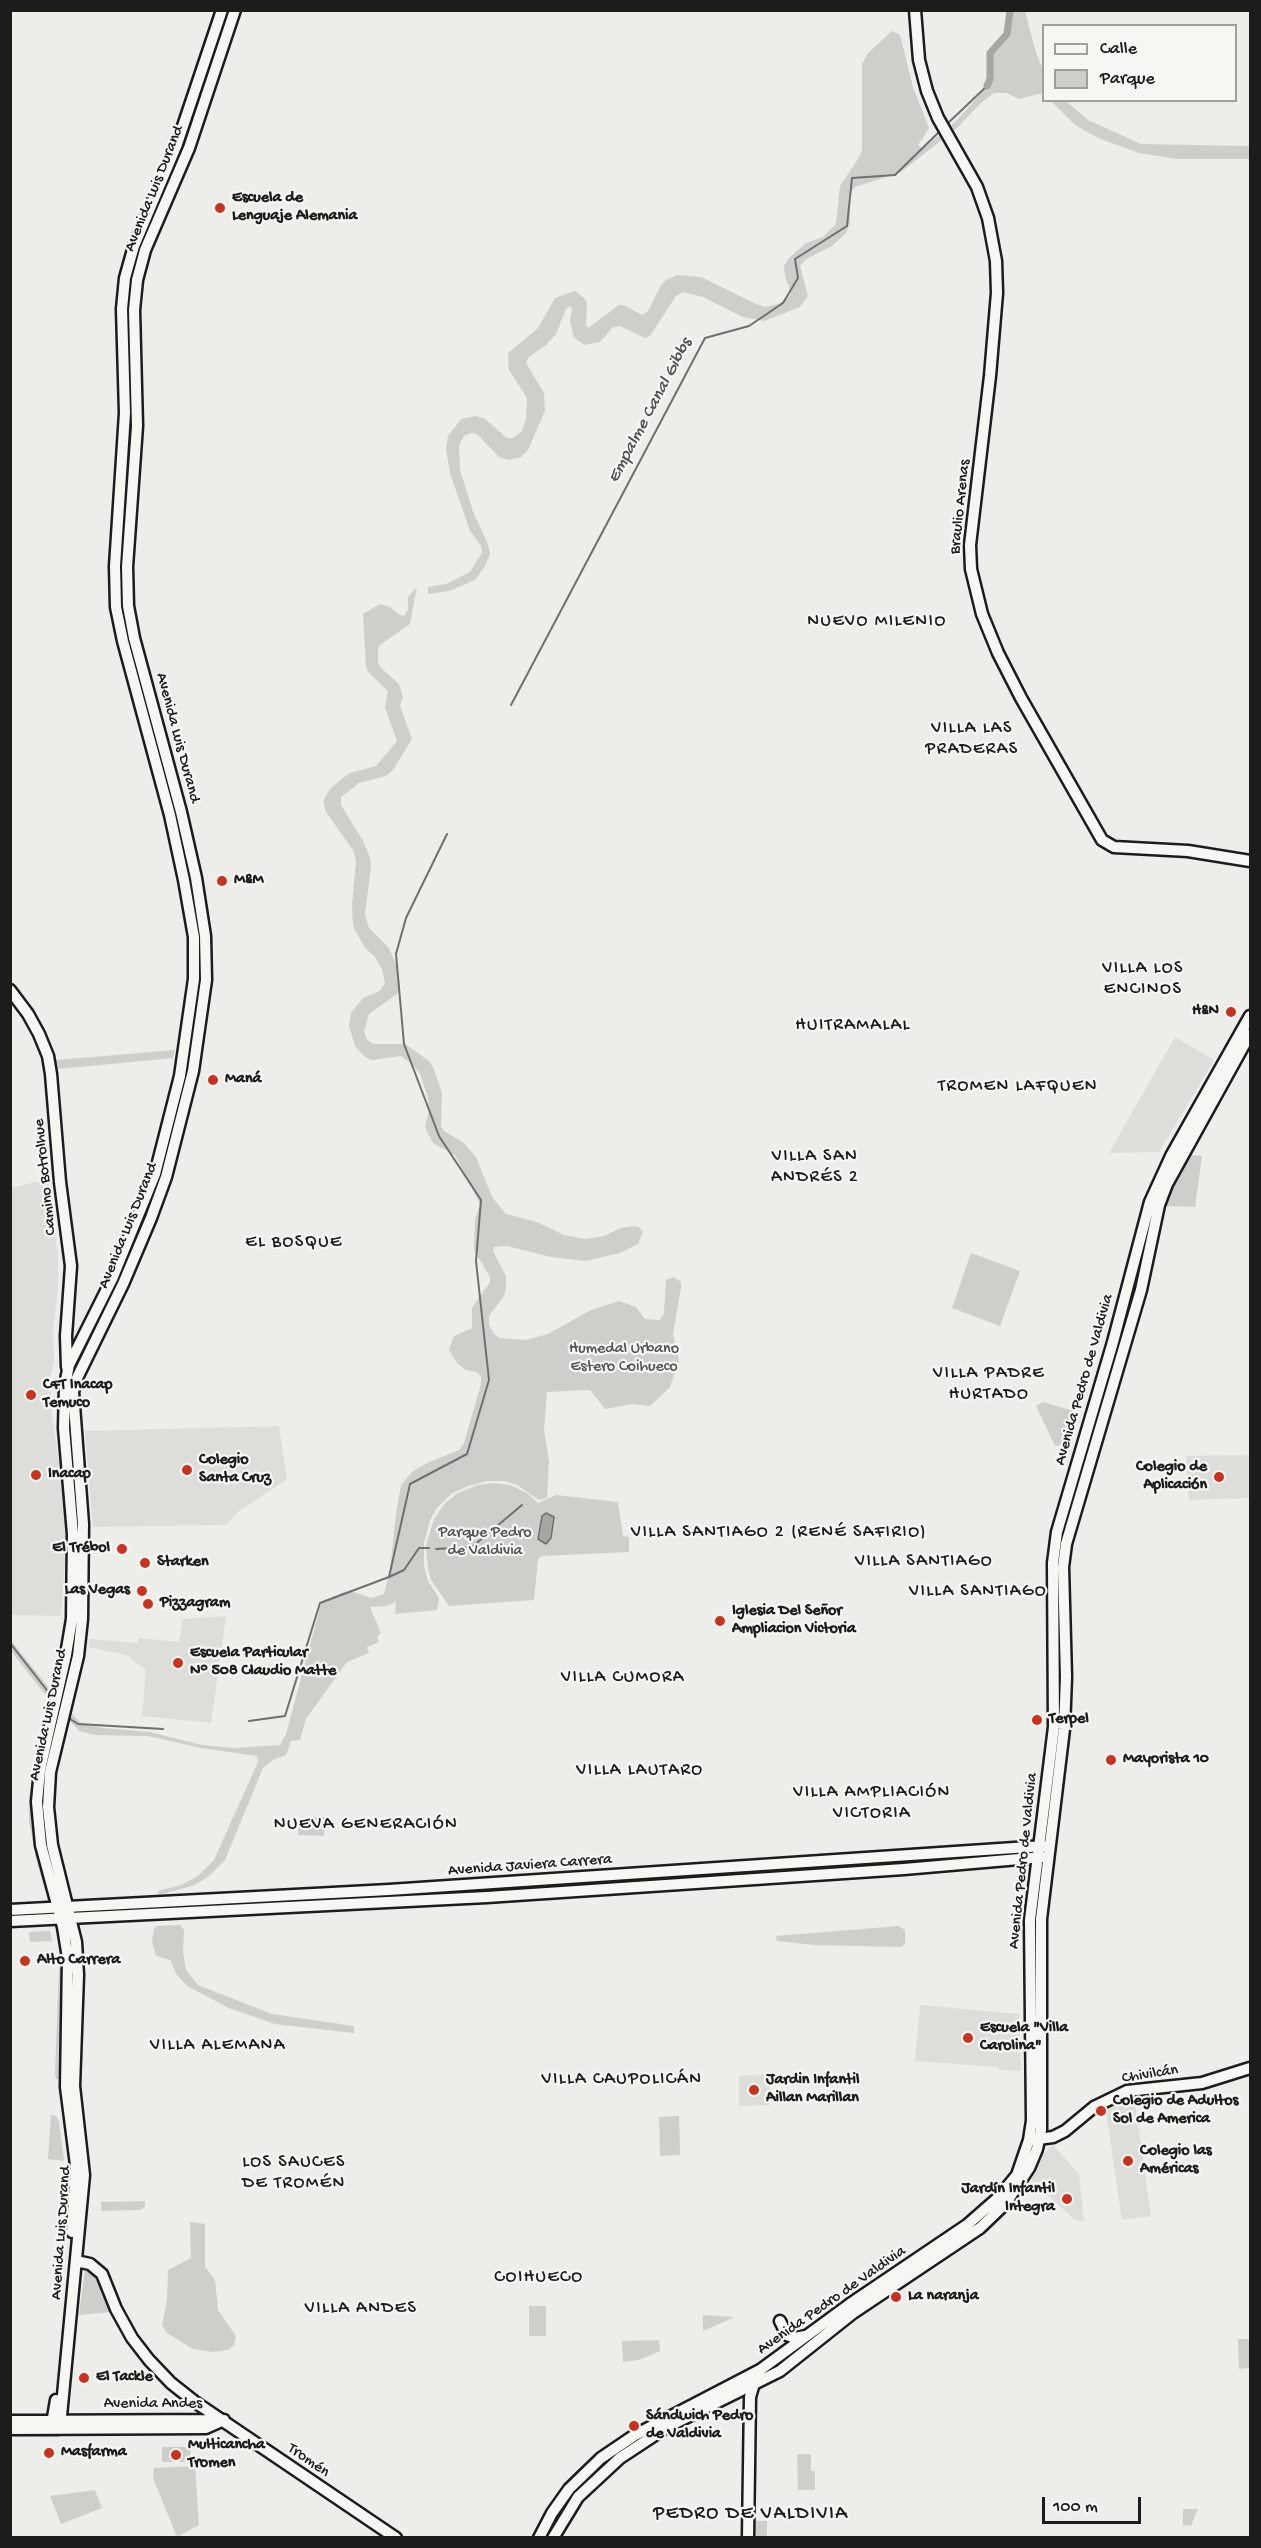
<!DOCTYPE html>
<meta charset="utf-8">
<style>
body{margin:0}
#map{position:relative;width:1261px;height:2548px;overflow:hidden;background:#edede9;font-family:"Gochi Hand",sans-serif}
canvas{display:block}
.frame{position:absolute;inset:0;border:12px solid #1c1c1c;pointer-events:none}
.legend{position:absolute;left:1042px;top:24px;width:195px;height:78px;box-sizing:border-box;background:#f6f6f2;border:2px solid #9f9f9c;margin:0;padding:8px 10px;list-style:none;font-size:18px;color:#1c1c1c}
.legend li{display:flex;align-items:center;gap:12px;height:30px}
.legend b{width:30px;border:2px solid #9f9f9c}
.scale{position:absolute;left:1042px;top:2497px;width:99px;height:27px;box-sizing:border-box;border:3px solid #1c1c1c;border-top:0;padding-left:8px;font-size:18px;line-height:21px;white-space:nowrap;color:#1c1c1c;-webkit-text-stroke:4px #f6f6f2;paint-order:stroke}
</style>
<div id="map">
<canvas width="1261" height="2548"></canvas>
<div class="frame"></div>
<ul class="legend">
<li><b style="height:8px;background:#f6f6f2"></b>Calle</li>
<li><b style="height:16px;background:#cececb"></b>Parque</li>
</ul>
<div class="scale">100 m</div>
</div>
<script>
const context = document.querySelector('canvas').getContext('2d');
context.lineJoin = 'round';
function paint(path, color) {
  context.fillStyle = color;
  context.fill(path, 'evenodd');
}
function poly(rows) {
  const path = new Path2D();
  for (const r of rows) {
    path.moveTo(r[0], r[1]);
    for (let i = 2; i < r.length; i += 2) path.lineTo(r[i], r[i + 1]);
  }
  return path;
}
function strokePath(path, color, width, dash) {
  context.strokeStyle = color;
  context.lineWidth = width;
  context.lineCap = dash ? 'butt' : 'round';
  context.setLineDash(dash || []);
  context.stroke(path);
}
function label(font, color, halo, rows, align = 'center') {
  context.font = font + ' "Gochi Hand",sans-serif';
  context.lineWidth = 4.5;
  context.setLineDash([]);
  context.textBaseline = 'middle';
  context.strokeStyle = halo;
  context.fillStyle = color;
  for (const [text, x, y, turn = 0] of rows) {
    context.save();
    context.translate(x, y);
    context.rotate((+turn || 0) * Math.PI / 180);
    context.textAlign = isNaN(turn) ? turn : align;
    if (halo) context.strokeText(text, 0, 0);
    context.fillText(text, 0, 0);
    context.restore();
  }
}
paint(poly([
 [1175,1037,1214,1060,1159,1152,1109,1153],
 [48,1179,58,1257,58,1289,53,1331,54,1362,50,1380,52,1415,64,1498,66,1544,61,1616,11,1615,11,1188],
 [279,1426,287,1479,239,1511,226,1525,93,1527,85,1431],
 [1250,1455,1250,1498,1189,1500,1186,1456],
 [226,1616,211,1723,142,1716,146,1670,126,1655,89,1647,90,1639,138,1643,139,1638,179,1642,183,1619],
 [920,2005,1019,2014,1021,2071,1001,2070,997,2067,915,2061],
 [769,2074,770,2105,739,2106,739,2076],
 [1134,2095,1151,2216,1122,2220,1105,2105],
 [1053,2145,1079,2174,1084,2221,1075,2220,1029,2178,1036,2161]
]), '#ddddda');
paint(poly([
 [1009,11,1025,11,1036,53,1043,69,1043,93,1019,99,1007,93,994,93,982,102,957,128,901,172,855,187,850,194,850,223,846,233,832,246,806,259,800,266,808,296,800,307,764,321,743,317,703,297,683,292,676,296,650,336,645,338,620,326,613,327,600,342,585,345,574,338,570,321,572,309,570,306,566,309,556,334,546,345,529,357,526,363,544,393,545,411,528,450,521,457,509,460,499,457,477,434,471,433,464,436,459,446,460,470,474,514,488,544,490,554,485,566,475,580,449,591,428,594,428,587,446,584,470,572,482,553,481,546,470,531,450,473,446,450,448,436,461,419,475,416,484,418,507,438,513,438,522,431,526,418,527,398,509,370,508,353,538,328,555,298,575,291,584,298,587,303,586,325,588,328,619,305,624,305,642,315,648,311,661,285,666,280,677,275,701,277,756,304,765,307,778,304,789,297,791,292,785,277,784,266,788,259,806,243,823,237,836,224,840,186,858,159,862,150,862,64,868,53,892,31,900,35,913,87,929,128,918,145,922,149,954,123,987,87,993,54,1005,39],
 [1051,101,1066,101,1088,120,1141,144,1250,146,1250,159,1177,159,1139,153,1098,138,1075,125],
 [417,587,410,624,380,645,378,650,378,662,381,668,399,684,403,697,400,706,412,739,393,770,386,776,359,783,341,797,341,805,363,841,370,857,371,867,365,915,369,928,389,948,398,969,400,988,397,994,369,1014,364,1032,368,1041,374,1044,405,1044,429,1061,434,1069,442,1093,441,1126,444,1131,464,1143,476,1157,492,1197,506,1214,537,1222,564,1235,585,1239,604,1236,621,1228,634,1226,639,1227,643,1232,638,1244,620,1253,586,1261,551,1257,507,1246,494,1247,493,1251,506,1276,506,1288,504,1296,489,1316,489,1325,494,1334,500,1338,526,1340,548,1334,591,1310,619,1301,636,1307,645,1319,660,1320,664,1313,666,1280,674,1277,681,1282,681,1288,673,1334,679,1361,670,1387,650,1406,632,1404,605,1409,591,1391,587,1390,547,1392,544,1430,549,1461,547,1498,539,1500,517,1485,505,1481,487,1481,468,1486,451,1494,437,1508,430,1520,424,1543,424,1566,428,1581,439,1598,437,1610,395,1614,396,1602,386,1606,370,1607,381,1633,377,1637,379,1642,367,1647,369,1653,347,1662,306,1719,300,1740,291,1741,286,1755,273,1760,263,1768,225,1860,209,1876,195,1885,159,1895,158,1891,181,1885,198,1876,214,1860,258,1762,257,1756,201,1748,148,1736,95,1735,79,1731,43,1692,11,1651,10,1639,56,1697,82,1724,103,1728,150,1732,202,1745,234,1748,280,1745,286,1734,321,1604,325,1600,344,1592,351,1591,371,1598,384,1594,390,1570,396,1513,401,1485,413,1471,427,1463,459,1450,464,1443,481,1384,481,1377,477,1372,466,1370,457,1363,449,1350,454,1336,472,1328,472,1308,490,1282,490,1277,474,1250,475,1220,480,1204,455,1155,433,1143,427,1131,425,1126,429,1111,428,1098,420,1074,414,1066,401,1056,372,1060,365,1057,355,1046,349,1026,351,1013,363,998,380,991,385,983,382,969,375,957,365,948,353,926,352,905,356,861,353,850,326,812,324,805,324,799,330,789,343,778,350,773,376,766,397,741,385,708,388,691,369,673,366,667,363,614,380,604,390,607,400,615,404,616,408,610,408,597],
 [175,1050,173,1058,58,1069,56,1060],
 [1191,1155,1202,1156,1195,1207,1163,1206,1173,1183],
 [971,1253,1020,1271,1000,1326,952,1308],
 [1043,1402,1077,1412,1067,1444,1055,1446,1036,1406],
 [493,1483,510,1485,527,1493,538,1503,556,1495,618,1502,623,1536,629,1537,629,1552,542,1556,538,1559,534,1600,449,1606,431,1580,428,1569,426,1545,434,1519,445,1503,458,1493,478,1485],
 [36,1768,31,1820,34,1846,46,1895,36,1859,29,1821,29,1796],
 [325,1817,324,1836,298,1835,299,1818],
 [1030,1848,1031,1855,909,1865,902,1857],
 [887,1859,888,1867,807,1871,807,1864],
 [800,1865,800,1871,705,1878,705,1872],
 [693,1873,693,1880,393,1900,393,1893],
 [383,1893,383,1898,77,1912,76,1910],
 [180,1925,184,1930,183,1952,186,1970,198,1985,272,2014,354,2026,354,2033,275,2024,229,2008,187,1986,177,1975,170,1960,156,1956,152,1941,154,1929,157,1926],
 [899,1926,905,1930,905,1944,902,1947,814,1945,777,1941,776,1936],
 [50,1931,52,1941,30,1942,29,1932],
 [59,1967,62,1971,63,1988,60,2079,56,2079,55,2073],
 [51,2115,56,2116,59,2121,64,2161,48,2159],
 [679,2116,680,2155,660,2156,659,2117],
 [145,2201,145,2207,140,2210,101,2211,101,2202],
 [190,2222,205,2224,205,2267,215,2280,218,2310,236,2336,234,2345,228,2350,212,2352,193,2349,167,2333,162,2325,167,2301,168,2270,191,2258],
 [85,2269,95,2271,98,2275,111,2312,79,2315],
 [529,2306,546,2306,546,2336,529,2336],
 [703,2315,735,2317,703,2331],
 [1238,2339,1250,2339,1250,2368,1239,2369],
 [659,2340,660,2351,639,2360,623,2362,622,2341],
 [162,2447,191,2447,190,2462,162,2462],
 [797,2454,811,2454,811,2471,815,2471,815,2490,798,2490],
 [195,2466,199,2525,177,2537,153,2478,154,2468],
 [95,2490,102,2508,61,2524,50,2496],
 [1183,2509,1198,2509,1191,2526,1183,2525],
 [751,2521,767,2521,767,2537,751,2538]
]), '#cececb');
const water = poly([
 [546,1513,554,1517,551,1538,546,1544,538,1539,542,1516,546,1513]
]);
paint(water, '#a6a6a3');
strokePath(water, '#6f6f6d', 1.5);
strokePath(poly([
 [946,125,987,86],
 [511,705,705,338,749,326,783,303,798,278,795,259,847,226,852,178,895,175,942,129],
 [472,1547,522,1505],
 [436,1549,472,1547,490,1551],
 [389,1577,404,1570,419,1548,429,1548],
 [10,1643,53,1698],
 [67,1717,78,1724,163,1729],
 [249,1721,285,1716,320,1603,389,1577,410,1484,467,1454,489,1380,476,1261,481,1200,439,1136,404,1044,396,954,406,918,447,834]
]), '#6f6f6d', 2);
strokePath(poly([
 [987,86,990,79,990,53,1007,34,1010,10]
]), '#a6a6a3', 7);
const secondary = poly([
 [915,10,919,60,927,91,938,118,977,187,988,218,996,261,997,293,990,376,970,545,971,569,982,614,998,653,1021,698,1102,840,1114,847,1188,851,1250,861],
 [10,990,28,1014,39,1034,48,1056,51,1074,60,1182,71,1266,66,1336,67,1367],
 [1030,2140,1053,2137,1065,2131,1094,2107,1127,2091,1202,2083,1250,2068],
 [72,2232,76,2165,66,2087,68,1958,63,1927,41,1845,37,1802,40,1770,66,1655,72,1619,73,1534,64,1428,65,1385,69,1365,112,1279,155,1174,180,1076,194,979,194,937,184,880,170,815,123,641,116,607,115,566,125,413,122,309,125,278,134,246,177,144,222,10],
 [76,2261,90,2264,102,2274,116,2309,132,2338,149,2360,171,2383,195,2402,396,2538],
 [10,2421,221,2420],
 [10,2429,206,2428,224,2420],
 [51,2429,56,2400],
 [57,2429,61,2416,84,2175,74,2086,78,1975,76,1942,52,1845,48,1807,50,1772,78,1656,82,1619,83,1524,73,1392,77,1378,123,1284,151,1218,166,1177,193,1071,206,980,205,936,196,878,181,812,134,638,128,606,127,567,137,426,134,310,137,280,145,250,189,148,235,10],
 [748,2538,750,2397,755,2380]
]);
const primary = poly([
 [10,1910,389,1890,1044,1846],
 [10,1921,487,1897,904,1869,1042,1857],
 [780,2321,787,2335,795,2338,805,2336],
 [539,2538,552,2513,569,2489,601,2458,635,2435,760,2370,850,2304,967,2225,999,2197,1017,2175,1029,2140,1032,2121,1030,1920,1054,1727,1053,1563,1057,1532,1113,1342,1150,1202,1171,1156,1250,1016],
 [553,2538,578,2497,620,2458,667,2427,780,2371,853,2313,980,2228,1006,2203,1029,2168,1037,2149,1041,2130,1041,1919,1064,1729,1066,1677,1063,1567,1066,1544,1141,1290,1159,1205,1167,1184,1250,1034]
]);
strokePath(secondary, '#1c1c1c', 15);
strokePath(primary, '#1c1c1c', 15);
strokePath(secondary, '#f6f6f2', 10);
strokePath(primary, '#f6f6f2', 10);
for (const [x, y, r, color] of [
 [220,208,6,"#c8321e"],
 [222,881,6,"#c8321e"],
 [1231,1012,6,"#c8321e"],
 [213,1080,6,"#c8321e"],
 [31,1395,6,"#c8321e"],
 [187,1470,6,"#c8321e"],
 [36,1475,6,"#c8321e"],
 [1219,1477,6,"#c8321e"],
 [122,1549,6,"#c8321e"],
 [145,1563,6,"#c8321e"],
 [142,1591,6,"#c8321e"],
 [148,1604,6,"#c8321e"],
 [720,1621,6,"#c8321e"],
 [178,1663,6,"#c8321e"],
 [1037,1720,6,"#c8321e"],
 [1111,1760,6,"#c8321e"],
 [25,1961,6,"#c8321e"],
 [968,2038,6,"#c8321e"],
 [754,2090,6,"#c8321e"],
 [1101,2111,6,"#c8321e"],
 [1128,2161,6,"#c8321e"],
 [1067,2199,6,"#c8321e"],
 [896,2297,6,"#c8321e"],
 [84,2378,6,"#c8321e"],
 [634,2426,6,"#c8321e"],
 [49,2453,6,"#c8321e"],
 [176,2455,6,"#c8321e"]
]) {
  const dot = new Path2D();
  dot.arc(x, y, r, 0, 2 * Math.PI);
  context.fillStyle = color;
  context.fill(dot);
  strokePath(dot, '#f6f6f2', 2);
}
label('16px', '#1c1c1c', '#f6f6f2', [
 ["Avenida Luis Durand",155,189,-68],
 ["Braulio Arenas",961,507,-84],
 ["Avenida Luis Durand",177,738,75],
 ["Camino Botrolhue",46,1177,-96],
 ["Avenida Luis Durand",129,1226,-68],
 ["Avenida Pedro de Valdivia",1085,1380,-74],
 ["Avenida Luis Durand",49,1715,-78],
 ["Avenida Pedro de Valdivia",1024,1861,-84],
 ["Avenida Javiera Carrera",530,1866,-4],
 ["Chivilcán",1150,2075,-9],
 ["Avenida Luis Durand",62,2233,-86],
 ["Avenida Pedro de Valdivia",832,2301,-35],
 ["Avenida Andes",153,2405],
 ["Tromén",308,2461,35]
]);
label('bold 16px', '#1c1c1c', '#f6f6f2', [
 ["Escuela de",232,199],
 ["Lenguaje Alemania",232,217],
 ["M&M",234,881],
 ["H&N",1219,1012,"right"],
 ["Maná",225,1080],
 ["CFT Inacap",43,1386],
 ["Temuco",43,1404],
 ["Colegio",199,1461],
 ["Santa Cruz",199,1479],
 ["Colegio de",1207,1468,"right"],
 ["Aplicación",1207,1486,"right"],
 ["Inacap",48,1475],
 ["El Trébol",110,1549,"right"],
 ["Starken",157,1563],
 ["Las Vegas",130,1591,"right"],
 ["Pizzagram",160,1604],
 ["Iglesia Del Señor",732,1612],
 ["Ampliacion Victoria",732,1630],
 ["Escuela Particular",190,1654],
 ["N° 508 Claudio Matte",190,1672],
 ["Terpel",1049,1720],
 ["Mayorista 10",1123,1760],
 ["Alto Carrera",37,1961],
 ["Escuela \"Villa",980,2029],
 ["Carolina\"",980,2047],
 ["Jardin Infantil",766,2081],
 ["Aillan Marillan",766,2099],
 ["Colegio de Adultos",1113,2102],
 ["Sol de America",1113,2120],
 ["Colegio las",1140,2152],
 ["Américas",1140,2170],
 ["Jardín Infantil",1055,2190,"right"],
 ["Integra",1055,2208,"right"],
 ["La naranja",908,2297],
 ["El Tackle",96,2378],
 ["Sándwich Pedro",646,2417],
 ["de Valdivia",646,2435],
 ["Multicancha",188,2446],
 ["Tromen",188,2464],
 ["Masfarma",61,2453]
], 'left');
label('16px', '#515151', '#f6f6f2', [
 ["Humedal Urbano",624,1350],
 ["Estero Coihueco",624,1368],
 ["Parque Pedro",485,1534],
 ["de Valdivia",485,1552]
]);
label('italic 18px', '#535352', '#f6f6f2', [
 ["Empalme Canal Gibbs",651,411,-62]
]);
context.letterSpacing = '1.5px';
label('18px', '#1c1c1c', '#f6f6f2', [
 ["NUEVO MILENIO",877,622],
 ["VILLA LAS",972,729],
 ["PRADERAS",972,750],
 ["VILLA LOS",1143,969],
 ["ENCINOS",1143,990],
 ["HUITRAMALAL",853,1026],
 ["TROMEN LAFQUEN",1018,1087],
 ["VILLA SAN",815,1157],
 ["ANDRÉS 2",815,1178],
 ["EL BOSQUE",294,1243],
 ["VILLA PADRE",989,1374],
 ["HURTADO",989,1395],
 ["VILLA SANTIAGO 2 (RENÉ SAFIRIO)",779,1533],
 ["VILLA SANTIAGO",924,1562],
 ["VILLA SANTIAGO",978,1592],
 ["VILLA CUMORA",623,1678],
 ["VILLA LAUTARO",640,1771],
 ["VILLA AMPLIACIÓN",872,1793],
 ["VICTORIA",872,1814],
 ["NUEVA GENERACIÓN",366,1825],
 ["VILLA ALEMANA",218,2046],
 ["VILLA CAUPOLICÁN",622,2080],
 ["LOS SAUCES",294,2163],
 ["DE TROMÉN",294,2184],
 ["COIHUECO",539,2278],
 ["VILLA ANDES",361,2309]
]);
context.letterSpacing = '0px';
context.letterSpacing = '1.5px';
label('20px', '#1c1c1c', '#f6f6f2', [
 ["PEDRO DE VALDIVIA",751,2515]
]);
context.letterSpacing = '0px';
</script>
